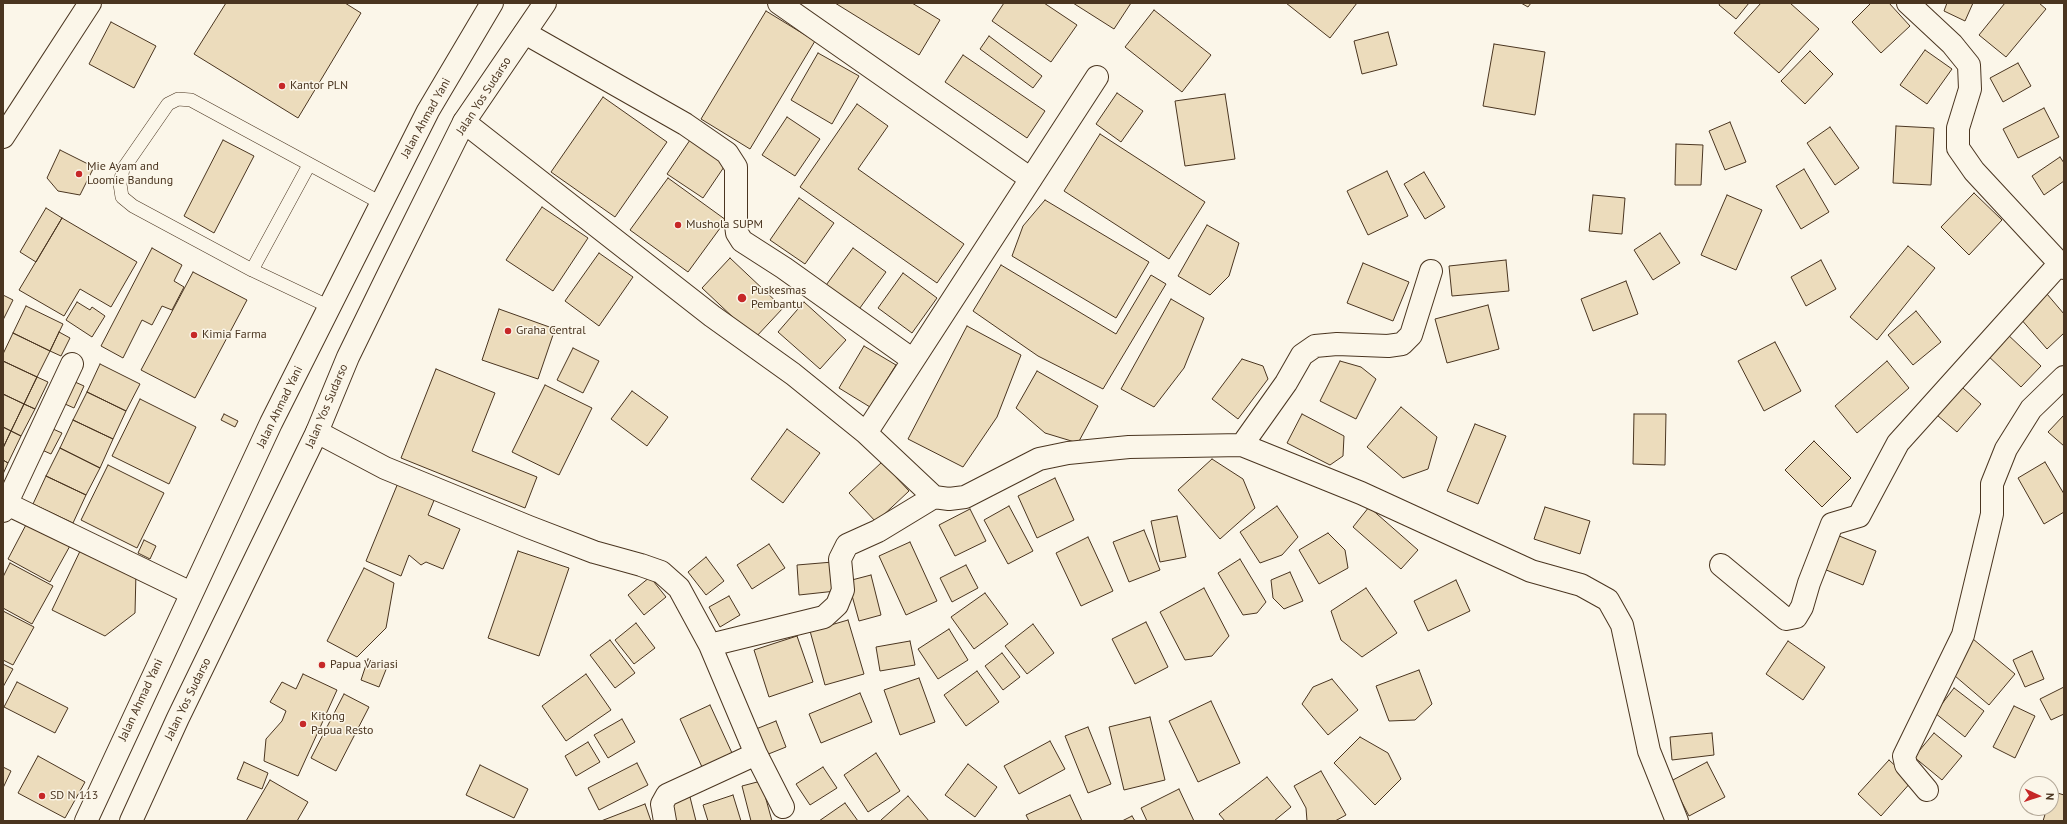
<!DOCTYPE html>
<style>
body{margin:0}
#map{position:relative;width:2067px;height:824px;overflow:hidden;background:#fbf6e9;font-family:"PT Sans",sans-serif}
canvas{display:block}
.frame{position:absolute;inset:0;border:4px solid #4a3520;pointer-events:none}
.north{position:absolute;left:2019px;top:776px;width:40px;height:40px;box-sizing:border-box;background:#fbf6e9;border:1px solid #b4a999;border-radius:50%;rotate:93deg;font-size:11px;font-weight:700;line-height:16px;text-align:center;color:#4a3520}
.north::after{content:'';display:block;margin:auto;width:14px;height:18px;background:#c62828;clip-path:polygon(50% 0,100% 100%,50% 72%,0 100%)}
</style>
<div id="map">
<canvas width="2067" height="824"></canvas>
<div class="frame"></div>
<div class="north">N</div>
</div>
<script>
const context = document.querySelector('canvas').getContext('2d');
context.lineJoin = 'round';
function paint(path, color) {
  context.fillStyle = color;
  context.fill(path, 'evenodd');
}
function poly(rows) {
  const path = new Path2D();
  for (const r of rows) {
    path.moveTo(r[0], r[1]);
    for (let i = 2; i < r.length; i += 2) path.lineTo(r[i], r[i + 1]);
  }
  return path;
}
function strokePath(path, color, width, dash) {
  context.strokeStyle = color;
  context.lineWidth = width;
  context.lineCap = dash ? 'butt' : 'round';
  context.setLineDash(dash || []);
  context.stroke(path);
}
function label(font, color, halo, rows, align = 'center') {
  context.font = font + ' "PT Sans",sans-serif';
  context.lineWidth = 3;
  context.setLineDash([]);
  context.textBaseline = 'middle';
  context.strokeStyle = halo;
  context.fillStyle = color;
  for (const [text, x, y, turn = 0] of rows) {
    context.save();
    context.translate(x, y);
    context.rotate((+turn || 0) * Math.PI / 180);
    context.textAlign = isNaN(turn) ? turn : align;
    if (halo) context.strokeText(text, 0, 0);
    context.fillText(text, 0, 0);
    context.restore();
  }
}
const building = poly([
 [226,3,345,3,361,13,298,118,194,54,226,3],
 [835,3,912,3,940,20,919,55,835,3],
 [1004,3,1044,3,1077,25,1051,62,992,21,1004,3],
 [1073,3,1131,3,1114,29,1073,3],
 [1286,3,1357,3,1330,38,1286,3],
 [1521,3,1531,3,1528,7,1521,3],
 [1720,3,1749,3,1736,19,1719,5,1720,3],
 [1761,3,1790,3,1819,29,1779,73,1734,33,1761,3],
 [1871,3,1889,3,1910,26,1881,53,1852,22,1871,3],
 [1947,3,1973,3,1965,21,1944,11,1947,3],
 [2005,3,2039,3,2046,9,2006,57,1979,35,2005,3],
 [1154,10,1211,55,1182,92,1125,47,1154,10],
 [766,11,815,41,750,149,701,119,766,11],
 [111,22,156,46,134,88,89,64,111,22],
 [1388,32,1397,65,1362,74,1354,41,1388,32],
 [989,36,1042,76,1033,88,980,49,989,36],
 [1494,44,1545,52,1535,115,1483,106,1494,44],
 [1925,50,1952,69,1927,104,1900,85,1925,50],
 [1810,51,1833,74,1805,104,1781,81,1810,51],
 [818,53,859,76,832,124,791,100,818,53],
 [963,55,1045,111,1027,138,945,82,963,55],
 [2018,63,2031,86,2003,102,1990,78,2018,63],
 [1117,93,1143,111,1121,142,1096,124,1117,93],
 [1225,94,1235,159,1185,166,1175,101,1225,94],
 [603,97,667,142,615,217,551,172,603,97],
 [857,104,888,126,858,169,964,244,937,283,800,187,857,104],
 [2044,108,2059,137,2018,158,2003,129,2044,108],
 [787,117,820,139,795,176,762,155,787,117],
 [1730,122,1746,162,1725,170,1709,131,1730,122],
 [1896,126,1934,128,1931,185,1893,183,1896,126],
 [1830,127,1859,168,1835,185,1807,143,1830,127],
 [1100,134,1205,202,1169,259,1064,191,1100,134],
 [223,140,254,156,214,233,184,216,223,140],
 [690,140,726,164,703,198,667,174,690,140],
 [1676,144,1703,145,1701,185,1675,185,1676,144],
 [60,150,94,167,80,195,58,191,47,178,60,150],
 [2060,157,2064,163,2064,181,2044,195,2032,176,2060,157],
 [1804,169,1829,212,1801,229,1776,186,1804,169],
 [1387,171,1408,216,1368,235,1347,191,1387,171],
 [1424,172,1445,207,1425,219,1404,184,1424,172],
 [668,178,726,220,688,272,630,230,668,178],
 [1974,193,2002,220,1969,255,1941,227,1974,193],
 [1593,195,1625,198,1622,234,1589,231,1593,195],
 [1727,195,1762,210,1736,270,1701,255,1727,195],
 [799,198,834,223,805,264,770,240,799,198],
 [1045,200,1149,262,1116,318,1012,256,1023,226,1045,200],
 [542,207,588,238,553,291,506,260,542,207],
 [46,208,62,218,36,262,20,252,46,208],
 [62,218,137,262,111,307,80,289,64,316,19,290,62,218],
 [1207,225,1239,243,1229,276,1210,295,1178,276,1207,225],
 [1660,233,1680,263,1653,280,1634,250,1660,233],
 [1908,246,1935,268,1877,340,1850,317,1908,246],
 [152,248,182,265,174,281,184,287,172,310,162,306,152,325,142,320,123,358,101,346,152,248],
 [853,248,886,272,857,312,824,288,853,248],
 [599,253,633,277,599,326,565,301,599,253],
 [730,258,783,308,755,338,702,288,730,258],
 [1506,260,1509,291,1452,296,1449,266,1506,260],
 [1821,260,1836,289,1806,306,1791,277,1821,260],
 [1363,263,1409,282,1393,321,1347,303,1363,263],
 [1001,265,1116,334,1151,275,1166,284,1103,389,1038,356,973,311,1001,265],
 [193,272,247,300,195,398,141,370,193,272],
 [903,273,937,298,912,333,878,308,903,273],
 [1626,281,1638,314,1593,331,1581,299,1626,281],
 [2047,294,2064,314,2064,333,2047,349,2020,318,2047,294],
 [3,295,13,300,3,320,3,295],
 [1171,299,1204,318,1184,368,1154,407,1121,389,1171,299],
 [77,302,90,310,92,307,105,316,92,337,66,320,77,302],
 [804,302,846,340,820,369,778,332,804,302],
 [1488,305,1499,349,1447,363,1435,319,1488,305],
 [26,306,63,324,50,351,13,333,26,306],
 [499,309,555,329,538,379,482,360,499,309],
 [1916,311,1941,342,1913,365,1888,335,1916,311],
 [967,326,1021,355,997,417,963,467,908,439,967,326],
 [59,332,70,338,61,356,50,351,59,332],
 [2005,332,2041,366,2021,387,1985,353,2005,332],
 [13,333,50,351,37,377,3,361,3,354,13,333],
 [1775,342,1801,391,1764,411,1738,361,1775,342],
 [864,346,896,365,870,407,839,388,864,346],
 [573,348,599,361,583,393,557,380,573,348],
 [1242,359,1263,366,1268,379,1238,419,1212,399,1242,359],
 [3,361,37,377,24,404,3,394,3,361],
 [1340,361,1361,367,1376,379,1356,419,1320,401,1340,361],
 [1887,361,1909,388,1857,433,1835,406,1887,361],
 [100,364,140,384,126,411,87,392,100,364],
 [436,369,495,393,472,451,537,477,525,508,401,458,436,369],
 [1037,371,1098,406,1078,443,1045,433,1016,408,1037,371],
 [37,377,48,382,35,409,24,404,37,377],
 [1955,381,1981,404,1957,432,1931,410,1955,381],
 [75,382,84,386,74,408,65,404,75,382],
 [545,385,592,408,559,475,512,452,545,385],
 [632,391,668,417,647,446,611,419,632,391],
 [87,392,126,411,113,439,73,420,87,392],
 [3,394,24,404,11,431,3,427,3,394],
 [140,399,196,427,169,484,112,456,140,399],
 [24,404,35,409,21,436,11,431,24,404],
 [1401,407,1437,437,1428,469,1403,478,1367,447,1401,407],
 [224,414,238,421,235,427,221,420,224,414],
 [1302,414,1344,436,1343,456,1330,465,1287,443,1302,414],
 [1634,414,1666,414,1665,465,1633,464,1634,414],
 [2064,415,2064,446,2048,432,2064,415],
 [73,420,113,439,100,468,60,448,73,420],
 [1475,424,1506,436,1478,504,1447,491,1475,424],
 [3,427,11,431,3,448,3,427],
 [53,429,62,433,51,454,42,450,53,429],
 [787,429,820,453,783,503,751,479,787,429],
 [11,431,21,436,8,463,3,460,3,448,11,431],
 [1814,441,1851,478,1822,507,1785,470,1814,441],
 [60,448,100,468,86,495,46,476,60,448],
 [1212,459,1243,479,1255,508,1220,539,1178,490,1212,459],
 [3,460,8,463,3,474,3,460],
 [882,462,909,491,876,522,849,493,882,462],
 [2045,462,2064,494,2064,512,2044,524,2018,478,2045,462],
 [108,465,164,493,137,548,81,520,108,465],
 [46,476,86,495,73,523,33,504,46,476],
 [1055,478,1074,520,1037,538,1018,496,1055,478],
 [398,483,435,498,428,515,460,529,443,569,426,562,421,565,409,555,401,576,366,561,398,483],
 [1009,506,1033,551,1008,564,984,520,1009,506],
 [1277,506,1298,537,1282,555,1260,563,1240,532,1277,506],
 [1369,507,1418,550,1401,569,1353,527,1369,507],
 [1545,507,1590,521,1580,554,1534,539,1545,507],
 [970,509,986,541,955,556,939,525,970,509],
 [1177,516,1186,557,1160,562,1151,521,1177,516],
 [28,521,71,544,50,582,8,559,28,521],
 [1144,530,1160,570,1129,582,1113,542,1144,530],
 [1328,533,1345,550,1348,568,1319,584,1299,550,1328,533],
 [1832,533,1876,551,1863,585,1819,567,1832,533],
 [1088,537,1113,591,1081,606,1056,553,1088,537],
 [144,540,156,546,150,559,138,553,144,540],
 [910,542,937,601,906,615,879,556,910,542],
 [769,544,785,568,752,589,737,565,769,544],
 [82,547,136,572,135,613,105,636,52,610,82,547],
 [518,551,569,568,539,656,488,638,518,551],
 [706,557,724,581,706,595,688,572,706,557],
 [1240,559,1266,602,1257,613,1243,615,1218,573,1240,559],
 [833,562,836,591,799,595,797,565,833,562],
 [10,563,53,586,32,624,3,608,3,577,10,563],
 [966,565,978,588,952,602,940,578,966,565],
 [364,568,394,583,386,628,357,657,327,641,364,568],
 [1290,572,1303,601,1284,609,1273,598,1271,580,1290,572],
 [871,575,881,615,859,621,848,581,871,575],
 [650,577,666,597,644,615,628,595,650,577],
 [1456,580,1470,611,1428,631,1414,601,1456,580],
 [1204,588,1229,636,1212,656,1185,660,1160,612,1204,588],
 [1366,588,1397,633,1362,657,1341,640,1331,611,1366,588],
 [985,593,1008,624,974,649,951,617,985,593],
 [729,596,740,615,720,627,709,607,729,596],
 [3,611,34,627,13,665,3,660,3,611],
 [848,620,864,674,825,685,810,631,848,620],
 [1146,622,1168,667,1135,684,1112,639,1146,622],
 [636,623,655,648,634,664,615,640,636,623],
 [1033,624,1054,653,1027,674,1005,646,1033,624],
 [949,629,968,660,938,679,918,649,949,629],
 [797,636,813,682,769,697,754,650,797,636],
 [1973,639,2015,674,1989,705,1948,670,1973,639],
 [610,640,635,673,615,688,590,655,610,640],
 [910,641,915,665,880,671,876,647,910,641],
 [1788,641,1825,667,1803,700,1766,674,1788,641],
 [2032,651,2044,679,2025,687,2013,660,2032,651],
 [1002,653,1020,677,1003,690,985,666,1002,653],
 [368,659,387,667,379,687,361,680,368,659],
 [3,664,13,669,3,687,3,664],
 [1419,670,1432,704,1415,720,1389,721,1376,686,1419,670],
 [977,671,999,702,966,726,944,695,977,671],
 [303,674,337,690,298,776,264,761,266,739,282,721,286,711,270,702,282,682,296,689,303,674],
 [586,674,611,710,566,741,542,706,586,674],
 [919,678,935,722,900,735,884,690,919,678],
 [1332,679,1358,710,1328,735,1302,704,1313,687,1332,679],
 [17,682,68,708,55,733,4,707,17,682],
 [2064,687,2064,714,2051,720,2040,699,2064,687],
 [1954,688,1984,711,1965,737,1935,713,1954,688],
 [860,693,872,722,821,743,809,714,860,693],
 [344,694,369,707,336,771,311,758,344,694],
 [1211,701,1240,763,1198,782,1169,721,1211,701],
 [710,705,732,753,702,767,680,719,710,705],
 [2014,706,2035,716,2015,758,1993,747,2014,706],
 [1150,717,1165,780,1124,790,1109,727,1150,717],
 [622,719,635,742,608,758,594,735,622,719],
 [776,721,786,747,766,755,756,729,776,721],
 [1088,727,1111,784,1088,793,1065,736,1088,727],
 [1712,733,1714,755,1672,760,1670,737,1712,733],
 [1934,733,1962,756,1942,780,1914,757,1934,733],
 [1360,737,1388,753,1401,779,1375,805,1334,763,1360,737],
 [1050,741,1065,769,1019,794,1004,766,1050,741],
 [588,742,600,762,576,776,565,756,588,742],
 [876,753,900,791,868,812,844,775,876,753],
 [38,756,85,782,65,818,18,793,38,756],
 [1889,760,1912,781,1881,816,1858,794,1889,760],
 [244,762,268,773,262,789,237,779,244,762],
 [1707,762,1725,797,1689,816,1671,781,1707,762],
 [637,763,648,785,599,810,588,788,637,763],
 [968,764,997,787,975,817,945,795,968,764],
 [480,765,528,789,514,818,466,795,480,765],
 [3,767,11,771,3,788,3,767],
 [823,767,837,788,810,805,796,784,823,767],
 [1321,771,1346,815,1335,821,1307,821,1306,808,1294,786,1321,771],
 [1267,777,1291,807,1274,821,1225,821,1219,814,1267,777],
 [270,780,308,802,297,821,246,821,270,780],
 [761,781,772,821,751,821,742,786,761,781],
 [1179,789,1194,821,1147,821,1141,808,1179,789],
 [2051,791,2064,795,2064,821,2043,821,2047,808,2051,808,2051,791],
 [733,795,741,821,708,821,703,805,733,795],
 [1070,795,1082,821,1029,821,1026,815,1070,795],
 [908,796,929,821,882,821,881,820,908,796],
 [690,797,696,821,672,821,668,803,690,797],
 [845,803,858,821,819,821,845,803],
 [645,804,651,821,601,821,645,804],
 [1132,816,1135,821,1122,821,1132,816]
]);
paint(building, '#ecdcbc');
strokePath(building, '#4a3520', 1);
const lane = poly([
 [252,270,309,165],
 [330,307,252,270,133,206,122,197,120,184,123,169,168,104,178,99,191,100,381,203]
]);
const street = poly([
 [779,3,1031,179],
 [1908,3,1952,44,1969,65,1970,89,1958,128,1958,148,1974,171,2064,268],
 [525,33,685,124,727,153,736,167,736,225,737,233,742,241,784,268,913,360],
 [464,122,712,316,793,374,866,433,934,497,949,499,965,497,1039,459,1068,453,1129,447,1242,445,1286,383,1302,355,1315,346,1337,344,1388,346,1402,344,1411,335,1431,271],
 [317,432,385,468,529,527,594,552,641,565,661,572,679,588,710,645,824,617,837,605,843,590,840,559,847,545,878,531,934,497],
 [866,433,1097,77],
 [1242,445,1361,493,1531,571,1581,585,1608,600,1622,625,1649,751,1677,821],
 [3,502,191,593],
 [3,511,72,364],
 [1721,565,1786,619,1796,617,1802,607,1809,583,1832,524,1859,516,1898,443,2060,263],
 [710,645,756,754,783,807],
 [1927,790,1906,765,1904,756,1963,635,1992,514,1992,484,2006,449,2031,409,2064,377],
 [665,821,662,804,667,795,756,754]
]);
const secondary = poly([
 [3,137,90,3]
]);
const highway = poly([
 [86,821,271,423,428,111,492,3],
 [131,821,178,718,317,432,348,357,389,273,464,122,545,3]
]);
strokePath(lane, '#4a3520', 14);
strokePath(street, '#4a3520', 24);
strokePath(secondary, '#4a3520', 24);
strokePath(highway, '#4a3520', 24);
strokePath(lane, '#fbf6e9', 13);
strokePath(street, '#fbf6e9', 22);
strokePath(secondary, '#fbf6e9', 22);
strokePath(highway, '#fbf6e9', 22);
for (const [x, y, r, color] of [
 [282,86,4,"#c62828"],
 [79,174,4,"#c62828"],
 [678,225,4,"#c62828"],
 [742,298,5,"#c62828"],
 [508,331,4,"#c62828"],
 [194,335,4,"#c62828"],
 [322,665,4,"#c62828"],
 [303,724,4,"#c62828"],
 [42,796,4,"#c62828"]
]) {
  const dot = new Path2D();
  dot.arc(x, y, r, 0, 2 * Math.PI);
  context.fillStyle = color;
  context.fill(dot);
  strokePath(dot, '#fbf6e9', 1.5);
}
label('12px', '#4a3520', '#fbf6e9', [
 ["Kantor PLN",290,86],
 ["Mie Ayam and",87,167],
 ["Loomie Bandung",87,181],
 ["Mushola SUPM",686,225],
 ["Puskesmas",751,291],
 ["Pembantu",751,305],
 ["Graha Central",516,331],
 ["Kimia Farma",202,335],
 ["Papua Variasi",330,665],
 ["Kitong",311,717],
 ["Papua Resto",311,731],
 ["SD N 113",50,796]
], 'left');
label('12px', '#4a3520', '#fbf6e9', [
 ["Jalan Yos Sudarso",484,96,-57],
 ["Jalan Ahmad Yani",426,118,-61],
 ["Jalan Yos Sudarso",327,406,-67],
 ["Jalan Ahmad Yani",280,407,-64],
 ["Jalan Yos Sudarso",188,699,-64],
 ["Jalan Ahmad Yani",141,700,-65]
]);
</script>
